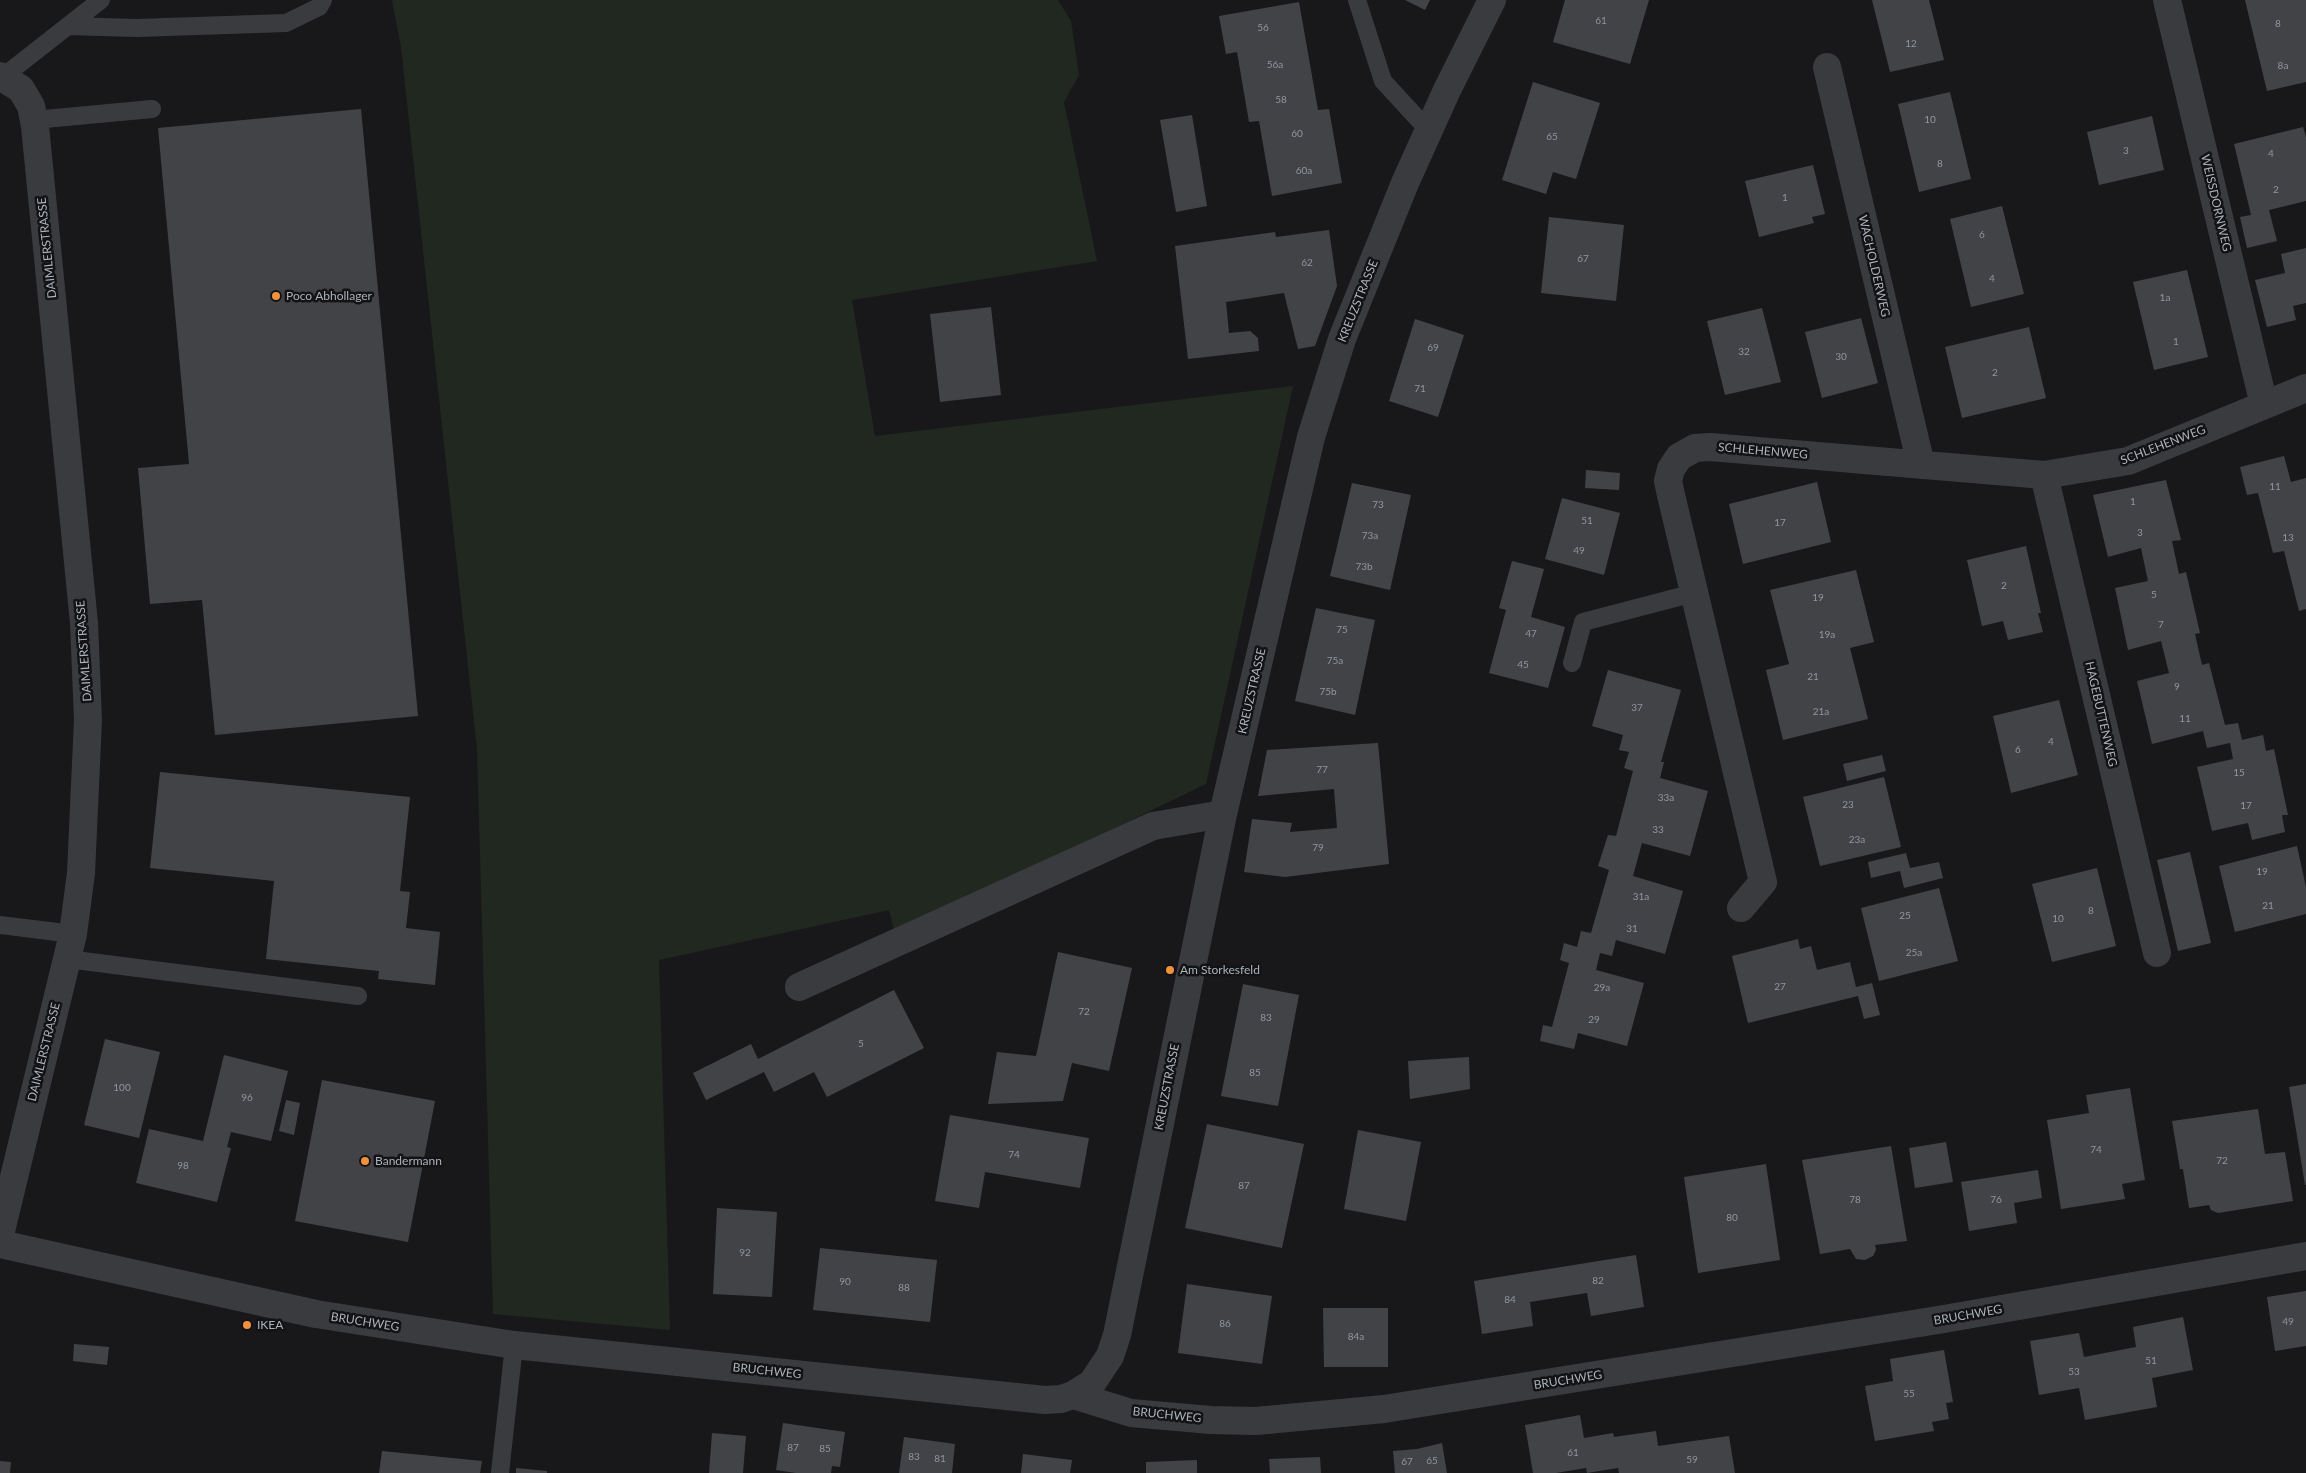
<!DOCTYPE html>
<style>
body{margin:0}
canvas{display:block;background:#18181a}
</style>
<canvas width="2306" height="1473"></canvas>
<script>
const context = document.querySelector('canvas').getContext('2d');
context.lineJoin = 'round';
function paint(path, color) {
  context.fillStyle = color;
  context.fill(path, 'evenodd');
}
function poly(rows) {
  const path = new Path2D();
  for (const r of rows) {
    path.moveTo(r[0], r[1]);
    for (let i = 2; i < r.length; i += 2) path.lineTo(r[i], r[i + 1]);
  }
  return path;
}
function strokePath(path, color, width, dash) {
  context.strokeStyle = color;
  context.lineWidth = width;
  context.lineCap = dash ? 'butt' : 'round';
  context.setLineDash(dash || []);
  context.stroke(path);
}
function label(font, color, halo, rows, align = 'center') {
  context.font = font + ' Lato,sans-serif';
  context.lineWidth = 5;
  context.setLineDash([]);
  context.textBaseline = 'middle';
  context.strokeStyle = halo;
  context.fillStyle = color;
  for (const [text, x, y, turn = 0] of rows) {
    context.save();
    context.translate(x, y);
    context.rotate((+turn || 0) * Math.PI / 180);
    context.textAlign = isNaN(turn) ? turn : align;
    if (halo) context.strokeText(text, 0, 0);
    context.fillText(text, 0, 0);
    context.restore();
  }
}
paint(poly([
 [392,0,1058,0,1071,21,1079,75,1064,102,1097,261,852,300,875,436,1293,386,1206,784,895,934,889,910,659,960,670,1330,493,1314,477,749,401,47]
]), '#202820');
paint(poly([
 [1405,0,1430,0,1425,10],
 [1565,0,1649,0,1630,64,1553,42],
 [1872,0,1929,0,1944,60,1890,72],
 [2245,0,2306,0,2306,82,2267,91],
 [1299,2,1318,110,1329,109,1342,183,1272,196,1259,121,1249,122,1237,52,1226,54,1219,16],
 [1533,82,1600,103,1576,179,1553,172,1546,194,1502,180],
 [1950,92,1971,179,1919,192,1898,104],
 [361,109,418,716,215,735,202,600,150,604,138,468,189,464,158,128],
 [1192,115,1207,206,1176,212,1160,120],
 [2152,116,2164,170,2099,185,2087,132],
 [2303,127,2306,137,2306,201,2269,210,2277,241,2247,248,2240,217,2251,215,2234,144],
 [1813,165,1825,214,1812,217,1814,223,1759,237,1745,181],
 [2002,206,2024,294,1971,307,1950,219],
 [1549,217,1624,225,1616,301,1541,293],
 [1329,230,1337,286,1315,346,1298,349,1284,293,1226,302,1229,333,1250,331,1258,338,1259,351,1188,359,1175,246,1275,232,1276,237],
 [2306,248,2306,303,2293,306,2296,320,2267,327,2255,280,2285,273,2281,254],
 [2187,270,2208,357,2154,370,2133,282],
 [991,307,1001,395,940,402,930,314],
 [1762,308,1781,382,1725,395,1707,321],
 [1861,318,1878,383,1822,398,1805,332],
 [1415,319,1464,335,1438,417,1389,401],
 [2029,327,2046,398,1962,418,1945,347],
 [2284,456,2291,482,2306,478,2306,609,2299,611,2284,551,2273,553,2258,493,2247,495,2240,467],
 [1586,470,1620,473,1619,490,1585,488],
 [2166,480,2181,540,2172,541,2179,574,2186,572,2200,633,2195,634,2202,665,2209,663,2225,725,2238,723,2242,740,2263,735,2266,751,2274,749,2288,815,2282,815,2285,832,2252,840,2248,823,2212,831,2197,767,2233,759,2230,743,2207,748,2203,731,2152,744,2137,681,2169,673,2161,641,2128,650,2115,588,2148,581,2141,548,2108,557,2093,495],
 [1817,482,1831,542,1743,564,1729,504],
 [1352,483,1411,495,1390,590,1330,576],
 [1562,498,1620,513,1604,575,1545,559],
 [2026,546,2041,613,2038,613,2043,632,2008,640,2003,621,1982,626,1967,560],
 [1512,561,1544,569,1531,617,1565,627,1548,688,1489,673,1506,610,1499,608],
 [1856,570,1874,642,1850,648,1868,719,1783,740,1766,670,1789,664,1770,590],
 [1316,608,1375,620,1355,715,1295,701],
 [1608,670,1681,690,1661,762,1664,762,1660,778,1708,791,1690,856,1642,843,1633,876,1683,891,1665,954,1616,940,1612,956,1600,953,1596,970,1644,983,1627,1046,1578,1033,1574,1049,1540,1041,1543,1025,1552,1027,1569,963,1560,960,1564,943,1577,947,1581,931,1591,933,1609,870,1598,866,1608,835,1616,836,1633,771,1624,768,1629,752,1619,750,1623,735,1592,726],
 [2059,700,2078,775,2011,793,1993,716],
 [1378,743,1389,864,1285,877,1244,872,1252,819,1292,823,1290,832,1337,828,1334,789,1258,796,1267,750],
 [1882,755,1886,771,1847,781,1843,764],
 [160,772,410,797,400,891,410,892,406,928,440,932,435,985,378,979,379,971,266,959,274,881,150,868],
 [1884,777,1901,847,1820,866,1803,797],
 [2297,846,2306,887,2306,914,2235,932,2219,866],
 [2190,852,2211,943,2178,951,2157,860],
 [1906,853,1910,868,1939,862,1943,878,1904,888,1900,871,1871,878,1868,862],
 [2097,868,2116,946,2052,962,2032,884],
 [1939,888,1958,961,1879,981,1861,908],
 [1798,939,1800,949,1811,946,1817,970,1850,962,1856,987,1872,983,1880,1015,1864,1019,1858,996,1748,1023,1732,956],
 [1058,952,1132,968,1109,1071,1072,1063,1063,1101,988,1104,997,1052,1036,1056],
 [1243,984,1299,995,1278,1106,1221,1096],
 [894,990,924,1048,827,1097,814,1072,774,1092,764,1072,706,1100,693,1073,751,1044,758,1059],
 [105,1039,160,1052,139,1138,84,1125],
 [224,1055,288,1071,271,1141,231,1132,227,1147,231,1148,217,1202,136,1183,149,1129,203,1141],
 [1469,1057,1470,1089,1410,1099,1408,1061],
 [322,1080,435,1101,408,1242,295,1221],
 [2306,1084,2306,1185,2305,1185,2289,1087],
 [2130,1088,2145,1180,2122,1184,2125,1199,2061,1209,2047,1120,2089,1113,2086,1095],
 [286,1100,300,1103,294,1135,279,1131],
 [2258,1109,2265,1154,2285,1152,2293,1201,2218,1213,2211,1210,2209,1205,2189,1208,2183,1169,2180,1169,2172,1121],
 [950,1115,1089,1138,1080,1188,985,1172,979,1208,935,1201],
 [1207,1124,1304,1144,1282,1248,1185,1228],
 [1358,1130,1421,1142,1406,1221,1344,1209],
 [1946,1142,1953,1182,1915,1188,1909,1148],
 [1891,1146,1907,1241,1875,1245,1876,1250,1873,1256,1865,1260,1856,1259,1850,1249,1820,1254,1802,1160],
 [1766,1164,1780,1260,1698,1273,1684,1177],
 [2038,1170,2042,1198,2014,1203,2017,1223,1969,1231,1961,1182],
 [717,1208,777,1212,772,1297,713,1294],
 [820,1248,937,1260,930,1322,813,1310],
 [1636,1255,1644,1307,1591,1316,1587,1293,1530,1302,1533,1326,1482,1334,1474,1281],
 [1187,1284,1272,1296,1262,1364,1178,1353],
 [2306,1291,2306,1346,2275,1351,2267,1297],
 [1323,1308,1388,1308,1388,1367,1324,1367],
 [2183,1317,2193,1370,2152,1378,2157,1407,2085,1420,2079,1388,2039,1395,2030,1341,2079,1333,2084,1357,2136,1347,2133,1327],
 [74,1344,109,1347,107,1365,73,1361],
 [1944,1350,1953,1402,1946,1403,1949,1419,1932,1422,1934,1431,1875,1441,1865,1386,1893,1381,1890,1359],
 [1580,1415,1584,1438,1613,1433,1614,1437,1656,1431,1658,1446,1729,1436,1735,1473,1619,1473,1618,1468,1587,1473,1586,1468,1556,1473,1533,1473,1525,1425],
 [783,1423,845,1432,840,1467,832,1466,831,1473,796,1473,776,1470],
 [712,1433,746,1436,743,1473,709,1473],
 [904,1437,955,1444,952,1473,899,1473],
 [1442,1443,1447,1473,1395,1473,1393,1451,1417,1449],
 [382,1451,482,1461,480,1473,379,1473],
 [1023,1454,1072,1460,1070,1473,1021,1473],
 [1320,1457,1321,1473,1270,1473,1269,1459],
 [1197,1460,1197,1473,1146,1473,1146,1462],
 [0,1461,11,1462,10,1473,0,1473],
 [516,1468,547,1471,547,1473,516,1473]
]), '#424347');
strokePath(poly([
 [1357,0,1383,81,1429,131],
 [68,26,137,28,286,23,319,7,323,0],
 [4,76,101,0],
 [34,120,152,109],
 [1572,663,1583,622,1694,593],
 [0,925,73,934],
 [67,959,358,996],
 [500,1473,514,1345]
]), '#393b3f', 18);
strokePath(poly([
 [2167,0,2264,405],
 [1827,67,1921,465],
 [0,76,21,89,31,106,35,126,84,623,88,720,81,873,73,934,0,1235],
 [2044,475,2157,953],
 [1741,908,1763,882,1671,495,1668,481,1671,469,1679,457,1695,448,1710,447,2044,475,2128,461,2306,388],
 [799,987,1153,826,1223,814],
 [0,1244,316,1314,514,1345,1045,1400,1061,1399,1073,1395,1092,1383,1110,1356,1117,1335,1223,814,1311,437,1342,339,1405,183,1447,90,1492,0],
 [1073,1395,1131,1413,1211,1420,1256,1421,1384,1409,1938,1320,2306,1256]
]), '#393b3f', 28);
for (const [x, y, r, color] of [
 [276,296,5,"#f49235"],
 [1170,970,5,"#f49235"],
 [365,1161,5,"#f49235"],
 [247,1325,5,"#f49235"]
]) {
  const dot = new Path2D();
  dot.arc(x, y, r, 0, 2 * Math.PI);
  context.fillStyle = color;
  context.fill(dot);
  strokePath(dot, '#131315', 2);
}
label('10px', '#90969d', null, [
 ["61",1601,21],
 ["8",2278,24],
 ["56",1263,28],
 ["12",1911,44],
 ["56a",1275,65],
 ["8a",2283,66],
 ["58",1281,100],
 ["10",1930,120],
 ["60",1297,134],
 ["65",1552,137],
 ["3",2126,151],
 ["4",2271,154],
 ["8",1940,164],
 ["60a",1304,171],
 ["2",2276,190],
 ["1",1785,198],
 ["6",1982,235],
 ["67",1583,259],
 ["62",1307,263],
 ["4",1992,279],
 ["1a",2165,298],
 ["1",2176,342],
 ["69",1433,348],
 ["32",1744,352],
 ["30",1841,357],
 ["2",1995,373],
 ["71",1420,389],
 ["11",2275,487],
 ["1",2133,502],
 ["73",1378,505],
 ["51",1587,521],
 ["17",1780,523],
 ["3",2140,533],
 ["73a",1370,536],
 ["13",2288,538],
 ["49",1579,551],
 ["73b",1364,567],
 ["2",2004,586],
 ["5",2154,595],
 ["19",1818,598],
 ["7",2161,625],
 ["75",1342,630],
 ["47",1531,634],
 ["19a",1827,635],
 ["75a",1335,661],
 ["45",1523,665],
 ["21",1813,677],
 ["9",2177,687],
 ["75b",1328,692],
 ["37",1637,708],
 ["21a",1821,712],
 ["11",2185,719],
 ["4",2051,742],
 ["6",2018,750],
 ["77",1322,770],
 ["15",2239,773],
 ["33a",1666,798],
 ["23",1848,805],
 ["17",2246,806],
 ["33",1658,830],
 ["23a",1857,840],
 ["79",1318,848],
 ["19",2262,872],
 ["31a",1641,897],
 ["21",2268,906],
 ["8",2091,911],
 ["25",1905,916],
 ["10",2058,919],
 ["31",1632,929],
 ["25a",1914,953],
 ["27",1780,987],
 ["29a",1602,988],
 ["72",1084,1012],
 ["83",1266,1018],
 ["29",1594,1020],
 ["5",861,1044],
 ["85",1255,1073],
 ["100",122,1088],
 ["96",247,1098],
 ["74",2096,1150],
 ["74",1014,1155],
 ["72",2222,1161],
 ["98",183,1166],
 ["87",1244,1186],
 ["78",1855,1200],
 ["76",1996,1200],
 ["80",1732,1218],
 ["92",745,1253],
 ["82",1598,1281],
 ["90",845,1282],
 ["88",904,1288],
 ["84",1510,1300],
 ["49",2288,1322],
 ["86",1225,1324],
 ["84a",1356,1337],
 ["51",2151,1361],
 ["53",2074,1372],
 ["55",1909,1394],
 ["87",793,1448],
 ["85",825,1449],
 ["61",1573,1453],
 ["83",914,1457],
 ["81",940,1459],
 ["59",1692,1460],
 ["65",1432,1461],
 ["67",1407,1462]
]);
label('12px', '#aab2ba', '#131315', [
 ["WEISSDORNWEG",2216,203,77],
 ["DAIMLERSTRASSE",47,248,-96],
 ["WACHOLDERWEG",1874,266,77],
 ["KREUZSTRASSE",1358,301,-68],
 ["SCHLEHENWEG",2163,445,-21],
 ["SCHLEHENWEG",1763,451,5],
 ["DAIMLERSTRASSE",84,651,-94],
 ["KREUZSTRASSE",1252,691,-77],
 ["HAGEBUTTENWEG",2101,714,77],
 ["DAIMLERSTRASSE",44,1052,-76],
 ["KREUZSTRASSE",1167,1087,-79],
 ["BRUCHWEG",1968,1315,-10],
 ["BRUCHWEG",365,1322,9],
 ["BRUCHWEG",767,1371,6],
 ["BRUCHWEG",1568,1380,-9],
 ["BRUCHWEG",1167,1415,6]
]);
label('12px', '#aab2ba', '#131315', [
 ["Poco Abhollager",286,296],
 ["Am Storkesfeld",1180,970],
 ["Bandermann",375,1161],
 ["IKEA",257,1325]
], 'left');
</script>
